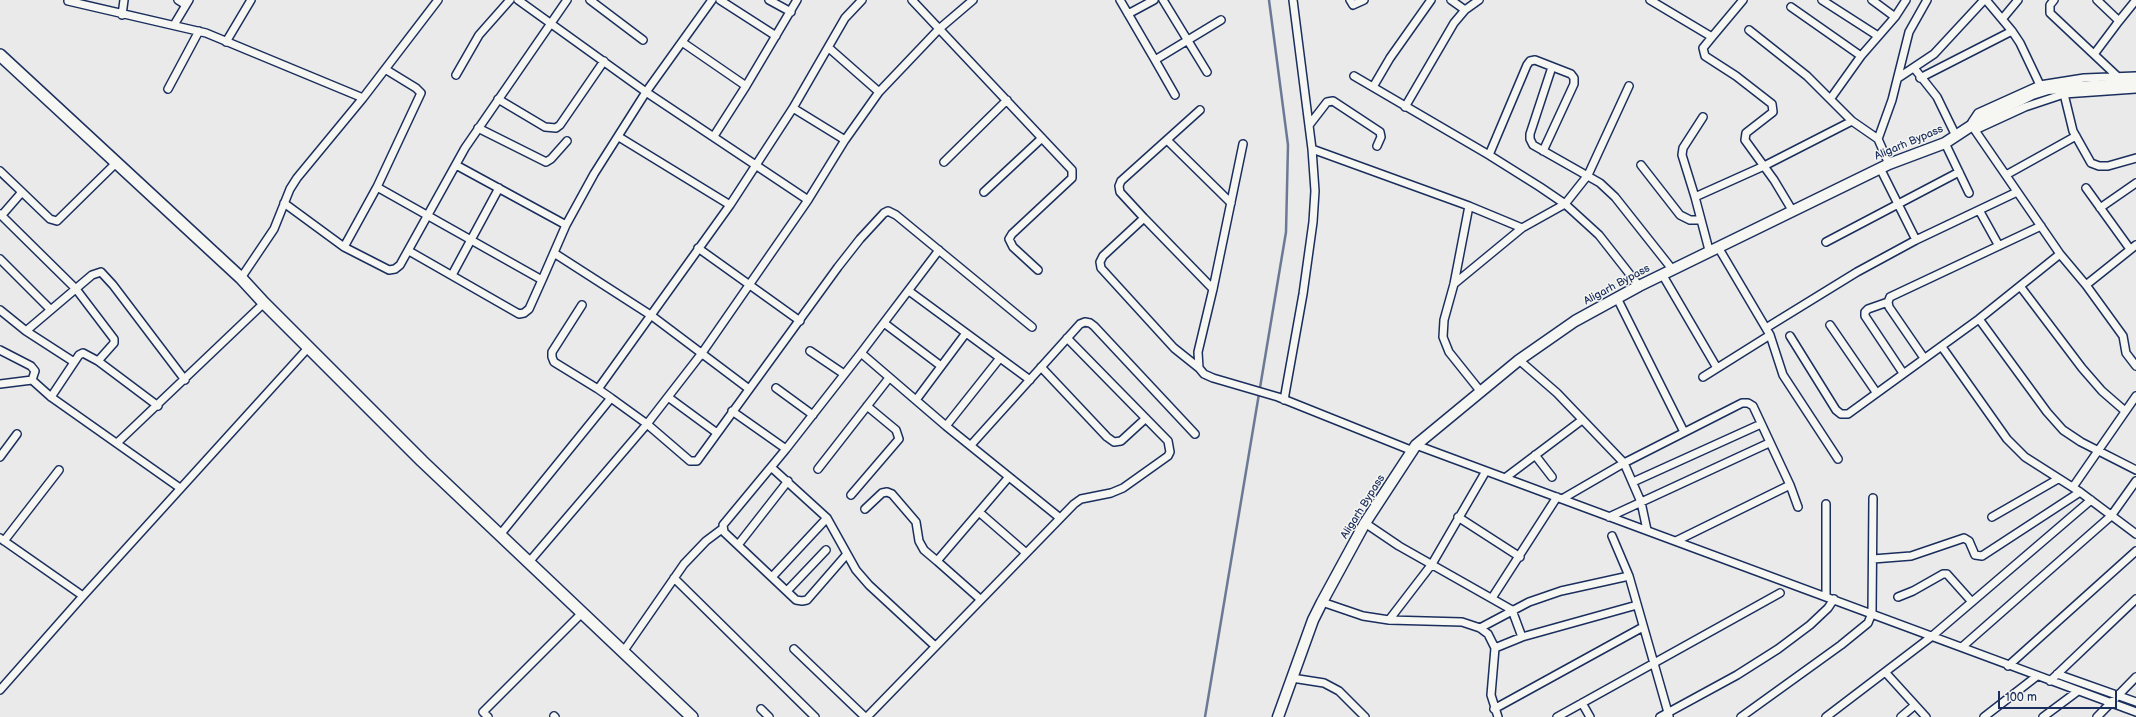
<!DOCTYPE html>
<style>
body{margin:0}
#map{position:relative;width:2136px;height:717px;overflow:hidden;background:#e9eae9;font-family:"Balsamiq Sans",sans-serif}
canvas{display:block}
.scale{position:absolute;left:1998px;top:691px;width:119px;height:18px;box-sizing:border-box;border:2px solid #1b2f5e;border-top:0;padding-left:5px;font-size:12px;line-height:14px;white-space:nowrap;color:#1b2f5e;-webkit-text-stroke:3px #f6f6f2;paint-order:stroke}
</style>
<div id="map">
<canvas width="2136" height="717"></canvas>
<div class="scale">100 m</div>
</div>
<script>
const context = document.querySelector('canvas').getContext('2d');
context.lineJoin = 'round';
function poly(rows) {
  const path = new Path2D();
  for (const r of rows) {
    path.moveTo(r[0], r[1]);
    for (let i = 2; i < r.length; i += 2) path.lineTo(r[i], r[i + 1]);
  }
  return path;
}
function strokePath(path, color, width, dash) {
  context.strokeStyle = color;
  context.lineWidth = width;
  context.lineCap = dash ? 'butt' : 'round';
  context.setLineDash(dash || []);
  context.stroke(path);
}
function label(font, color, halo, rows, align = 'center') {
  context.font = font + ' "Balsamiq Sans",sans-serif';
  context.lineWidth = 3;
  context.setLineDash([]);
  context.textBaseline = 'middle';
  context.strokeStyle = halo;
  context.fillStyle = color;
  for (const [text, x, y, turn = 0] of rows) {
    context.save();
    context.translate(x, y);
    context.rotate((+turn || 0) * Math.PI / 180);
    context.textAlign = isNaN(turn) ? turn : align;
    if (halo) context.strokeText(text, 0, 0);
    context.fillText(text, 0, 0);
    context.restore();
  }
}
strokePath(poly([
 [1205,717,1286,232,1288,145,1269,0]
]), '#6c7995', 2.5);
const street = poly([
 [178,0,186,5],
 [518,0,646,92,808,200,845,140,879,92,939,29,973,0],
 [590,0,643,40],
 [720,0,776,36],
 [769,0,791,12],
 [912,0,1072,170,1072,178,1012,234,1009,239,1013,247,1038,270],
 [1120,0,1155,60,1221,20],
 [1163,0,1207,72],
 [1350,0,1353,5,1364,0],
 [1451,0,1465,10],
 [1650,0,1712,37,1703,48,1705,56,1736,76,1772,104,1773,112,1746,133,1745,140,1774,180,1792,210],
 [1822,0,1878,36],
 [1872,0,1895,17,1906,0],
 [2054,0,2050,5,2050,13,2118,77],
 [2097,0,2119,21,2136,0],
 [68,1,206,33,363,98],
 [1791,7,1861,56],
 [1128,14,1154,0],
 [122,15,124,0],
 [2003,18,2018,0],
 [174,25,189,0],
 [1749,30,1807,76,1852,121,1878,139,1889,164],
 [2012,31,2020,43,2040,85],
 [1712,37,1743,0],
 [226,42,251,0],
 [682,42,746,86],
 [829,48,879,92],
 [2095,53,2119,21],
 [1155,60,1175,95],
 [1552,67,1530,134,1530,139,1533,145,1600,183,1615,197,1672,269],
 [1914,68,1937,97,1956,136],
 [456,75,479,35,510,0],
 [1354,76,1489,155],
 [2136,76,2084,78,2040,85,1978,113,1972,122,1972,126,2060,254,2086,285,2123,336,2126,353,2136,366],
 [1898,78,1934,54,1984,0],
 [1920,78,2012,31,1986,0],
 [1629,86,1588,175,1565,204,1599,235,1639,286],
 [1373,87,1390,58,1431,0],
 [168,89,199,31],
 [2064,94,2073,131,2091,163,2099,166,2108,166,2136,158],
 [1831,98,1861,56,1895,17],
 [498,99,545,127,556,128,560,125,604,61],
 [1405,107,1454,23,1465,10,1479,0],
 [793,108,845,140],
 [1200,110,1121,181,1119,186,1120,192,1144,218,1213,289],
 [1703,117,1683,148,1682,155,1695,197,1709,250],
 [1310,124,1327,102,1333,101,1380,132,1381,137,1377,146],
 [478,128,546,162,551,159,567,141],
 [1975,130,2025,107,2064,94,2136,89],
 [714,136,746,86,797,0],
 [619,137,730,205],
 [1878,139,1892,100,1909,32,1927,0],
 [1167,140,1231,203],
 [1945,143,1969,193],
 [1243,144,1213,289,1198,352,1199,368,1204,374,1213,378,1278,397,1413,451],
 [1312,149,1469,206,1522,228,1565,204,1540,187,1489,155,1527,65,1530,61,1535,60,1571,74,1574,78,1574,84,1543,151],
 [944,162,1007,100],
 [456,165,566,225],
 [1641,165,1680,215,1690,220,1700,220],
 [1880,168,1916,240],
 [0,171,22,192],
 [2006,175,2076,136],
 [377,187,421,93,416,88,385,69],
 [2086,188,2130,249],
 [984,192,1042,138],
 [1695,197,1764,166,1852,121],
 [808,200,702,353,647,424,690,461,697,461,838,267,860,239,884,213,888,211,896,215,1032,327],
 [284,203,344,247,377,187,542,280,566,225,594,174,646,92,712,0],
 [1469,206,1454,284,1444,320,1443,337,1449,352,1481,392],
 [2100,208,2136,183],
 [1979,210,1999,246],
 [0,214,76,289,114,339,114,343,98,361],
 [2,215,22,192,50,219,57,221,116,163],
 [1144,218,1103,256,1100,262,1101,268,1174,348,1199,368],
 [1826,242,1959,172],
 [344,247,389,270,395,269,400,265,465,148,567,0],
 [1718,247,1770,335,1783,375,1838,459],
 [698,248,800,321],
 [409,251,519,314,524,313,529,309,542,280],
 [554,253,652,316,749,389],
 [0,259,50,309],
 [1662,274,1717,368],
 [452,275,499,188],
 [241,278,274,229,290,189,297,178,363,98,438,0],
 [1454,284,1522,228],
 [2086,285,2136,245],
 [2020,286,2082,368,2102,391,2125,411],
 [909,291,1030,380],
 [1617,298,1684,432],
 [1888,302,1868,309,1865,312,1865,316,1903,373],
 [582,305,552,352,552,357,554,362,598,389],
 [0,310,26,331,74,362],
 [1979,319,2047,412,2063,430,2081,442,2136,470],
 [884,323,941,366],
 [1830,325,1876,392],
 [1766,328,1857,272,1916,240,2017,192],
 [26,331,92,275,101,272,113,285,185,380],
 [1790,336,1836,410,1841,414,1848,414,1979,319,2060,254],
 [1942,347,2007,439,2025,457,2080,492,2136,534],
 [0,350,31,366,35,371,32,380],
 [810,351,844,374],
 [861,353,946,426,1060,518],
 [1924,358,1889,307,1888,302,1890,297,2041,226],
 [1519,360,1557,393,1624,463,1742,403,1748,403,1753,406,1790,485,1798,507],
 [1041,367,1107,437,1114,442,1121,441,1145,419],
 [1703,377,1770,335],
 [0,384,32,380,51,397,180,488],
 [776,388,813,415],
 [51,397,79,355,83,353,98,361,158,406],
 [668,397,717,433],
 [916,400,966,333],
 [1284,400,1303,294,1313,222,1315,191,1312,149,1293,0],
 [732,411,786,449,861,353,939,250],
 [946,426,1000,358],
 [117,443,264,303],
 [971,445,1080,324,1085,322,1090,323,1094,326,1195,434],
 [1416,445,2136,712],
 [786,449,723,525,724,532,796,600,802,601,807,600,847,554],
 [1535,455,1552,477],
 [0,457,17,434],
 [771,467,827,518,856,570,869,585,935,646],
 [818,469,889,378],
 [1505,478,1582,420],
 [1633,482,1761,424],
 [2073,487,2136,396],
 [851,495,899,439,896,430,867,406],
 [1562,499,1624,463,1641,502,1647,530],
 [1826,504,1826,596],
 [865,509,882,493,887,492,892,494,916,522,919,541,924,550,937,561],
 [979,512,1025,552],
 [1458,517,1520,557],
 [1609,517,1769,443],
 [1992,517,2058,479],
 [1365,523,1399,546,1512,610,1522,637],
 [499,536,611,398,598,389,730,205,793,108,845,18,862,0],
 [1612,536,1629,576,1669,716],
 [0,538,83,596],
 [4,541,59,470],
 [1676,541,1790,485],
 [738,545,788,481],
 [1873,559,1911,556,1964,538,1969,541,1975,555,1982,556,2080,492],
 [529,562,647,424,611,398],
 [772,577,827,518],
 [674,578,815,717],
 [787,591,826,550],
 [1898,597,1913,591,1943,574,1947,574,1972,602],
 [1492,598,1557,497],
 [980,599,937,561,1008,478],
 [1322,602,1363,616,1389,620,1462,622,1480,628,1488,634,1495,648,1491,695,1498,717],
 [1389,620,1432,564,1486,471],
 [1480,628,1529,602,1561,591,1629,576],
 [1962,647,2111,516,2136,481],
 [1495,648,1522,637,1637,605],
 [794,649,865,717],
 [623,652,684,564,706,541,722,529],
 [2008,666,2136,551],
 [1886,673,1926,717],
 [2057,674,2136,702],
 [1292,678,1324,683,1339,691,1365,717],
 [2050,681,2136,599],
 [0,690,83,596,308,348],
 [1582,703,1590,717],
 [761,709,769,717],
 [1494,709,1643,627],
 [554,716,555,717],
 [488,717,483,712,582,613],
 [867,717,1074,504,1081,499,1111,493,1123,488,1168,456,1170,452,1168,441,1067,338],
 [1557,717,1780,593],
 [1660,717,1737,675,1778,649,1810,625,1828,608,1834,599],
 [1741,717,1841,645,1868,623,1872,613,1873,498],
 [1826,717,1931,637,2091,500],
 [1901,717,1915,705],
 [1984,717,2037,676],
 [2043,717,2078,691],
 [2097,717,2136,677]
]);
const secondary = poly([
 [1278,717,1313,620,1322,602,1365,523,1416,445,1519,360,1575,321,1639,286,1889,164,1945,143,1980,120,2032,94,2048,89,2136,83]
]);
const primary = poly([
 [0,55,241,278,264,303,422,461,692,717]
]);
strokePath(street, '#1b2f5e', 10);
strokePath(secondary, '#1b2f5e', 13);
strokePath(primary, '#1b2f5e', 14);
strokePath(street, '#f6f6f2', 7);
strokePath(secondary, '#f6f6f2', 10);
strokePath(primary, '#f6f6f2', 11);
label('11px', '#1b2f5e', '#f6f6f2', [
 ["Aligarh Bypass",1909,143,-23],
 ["Aligarh Bypass",1617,285,-28],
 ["Aligarh Bypass",1363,507,-58]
]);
</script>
